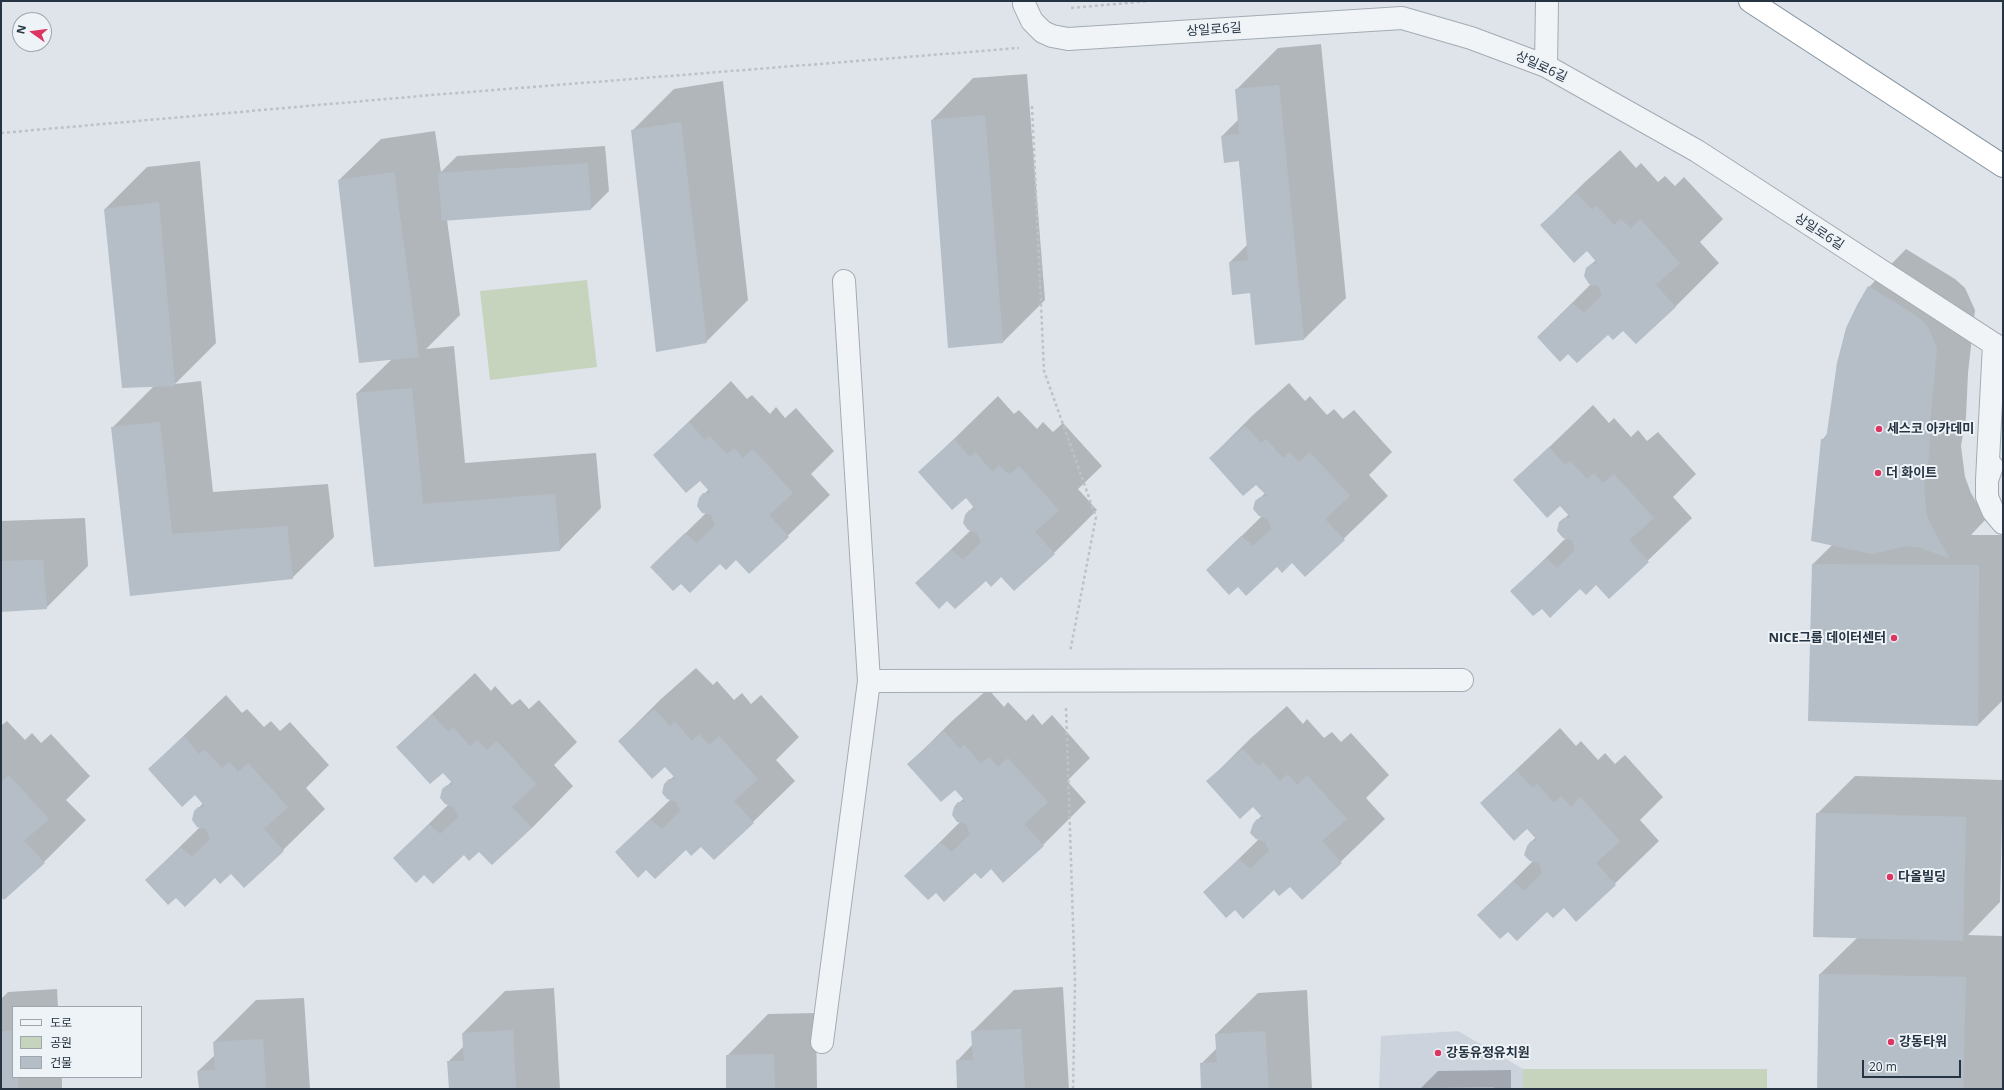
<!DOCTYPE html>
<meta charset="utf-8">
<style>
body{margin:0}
#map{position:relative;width:2004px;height:1090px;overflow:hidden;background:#dee4e9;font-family:"Open Sans","Noto Sans KR",sans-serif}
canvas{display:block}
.frame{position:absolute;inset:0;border:2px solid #263342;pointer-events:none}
.legend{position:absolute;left:12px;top:1006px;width:130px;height:72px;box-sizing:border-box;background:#eef3f7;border:1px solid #9ea6af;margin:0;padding:5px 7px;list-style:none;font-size:12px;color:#263342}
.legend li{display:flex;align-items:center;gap:8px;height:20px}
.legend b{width:20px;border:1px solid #9ea6af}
.north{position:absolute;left:12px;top:12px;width:40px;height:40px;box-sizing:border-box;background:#eef3f7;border:1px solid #9ea6af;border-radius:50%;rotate:284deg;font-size:11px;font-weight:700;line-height:16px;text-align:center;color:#263342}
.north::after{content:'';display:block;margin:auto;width:14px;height:18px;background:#db3661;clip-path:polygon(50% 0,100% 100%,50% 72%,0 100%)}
.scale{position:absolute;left:1862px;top:1060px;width:99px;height:18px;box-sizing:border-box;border:2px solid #263342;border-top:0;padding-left:5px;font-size:12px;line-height:14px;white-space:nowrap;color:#263342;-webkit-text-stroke:3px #eef3f7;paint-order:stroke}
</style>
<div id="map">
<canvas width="2004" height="1090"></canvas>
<div class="frame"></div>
<ul class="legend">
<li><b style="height:5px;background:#f1f4f7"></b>도로</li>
<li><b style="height:11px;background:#c6d4be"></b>공원</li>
<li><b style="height:11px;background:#b5bec7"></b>건물</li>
</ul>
<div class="north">N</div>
<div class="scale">20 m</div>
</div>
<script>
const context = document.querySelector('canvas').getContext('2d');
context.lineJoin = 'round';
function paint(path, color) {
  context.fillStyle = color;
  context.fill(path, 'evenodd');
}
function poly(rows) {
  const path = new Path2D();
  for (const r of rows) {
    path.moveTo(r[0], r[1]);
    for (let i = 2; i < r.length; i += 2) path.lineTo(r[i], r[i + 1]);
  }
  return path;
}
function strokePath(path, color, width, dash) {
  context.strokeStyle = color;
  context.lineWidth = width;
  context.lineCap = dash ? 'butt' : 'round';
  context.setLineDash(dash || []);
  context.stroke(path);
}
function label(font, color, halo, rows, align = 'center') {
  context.font = font + ' "Open Sans","Noto Sans KR",sans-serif';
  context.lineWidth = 4;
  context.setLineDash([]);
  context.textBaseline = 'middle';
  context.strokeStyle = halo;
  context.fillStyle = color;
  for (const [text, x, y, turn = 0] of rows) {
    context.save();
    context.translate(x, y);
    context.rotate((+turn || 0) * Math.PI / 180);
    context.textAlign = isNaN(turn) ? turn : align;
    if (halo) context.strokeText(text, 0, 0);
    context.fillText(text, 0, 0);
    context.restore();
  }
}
paint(poly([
 [1458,1031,1523,1069,1523,1089,1379,1089,1381,1036]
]), '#ccd3dc');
paint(poly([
 [587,280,597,367,490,380,480,291],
 [1523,1069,1767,1069,1767,1089,1523,1089]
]), '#c6d4be');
paint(poly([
 [1321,44,1346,298,1304,339,1251,292,1230,262,1248,244,1239,160,1222,136,1239,119,1236,90,1278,48],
 [1027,74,1045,300,1003,342,932,120,973,78],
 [723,81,748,300,706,342,632,131,674,89],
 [435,131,441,172,457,156,605,146,609,191,591,209,447,220,460,315,426,349,454,346,465,463,596,453,601,508,560,550,375,566,357,393,392,359,339,180,381,139],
 [1620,150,1636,168,1641,163,1658,182,1665,176,1675,186,1684,177,1723,219,1700,242,1719,263,1675,307,1623,329,1608,333,1568,353,1538,337,1592,283,1587,268,1596,260,1587,250,1541,225,1585,182],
 [200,161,216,343,175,384,201,381,213,492,328,484,334,537,292,578,131,594,112,428,154,386,105,209,147,167],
 [1906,249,1955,279,1965,288,1975,310,1968,373,1966,417,1961,446,1965,477,1971,493,1986,519,1971,535,2003,535,2003,700,1978,725,1813,564,1832,545,1822,440,1828,433,1869,287],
 [731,381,747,399,752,395,770,414,776,407,785,418,796,408,834,451,811,474,830,495,749,573,736,559,720,563,681,583,651,567,706,513,700,498,709,489,700,480,654,455],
 [1289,383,1305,401,1310,396,1327,415,1334,409,1343,419,1354,410,1392,452,1369,475,1388,496,1305,576,1292,562,1277,566,1238,586,1207,570,1262,516,1256,502,1265,493,1256,483,1210,458,1253,415],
 [998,396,1014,414,1019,410,1037,429,1043,422,1053,432,1063,423,1102,466,1078,489,1097,510,1054,553,1002,575,986,580,947,599,916,583,971,530,966,515,974,506,966,497,920,472],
 [1593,405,1609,423,1614,418,1631,437,1638,430,1647,441,1658,432,1696,474,1673,497,1692,518,1609,598,1596,584,1580,587,1542,608,1512,591,1566,538,1560,523,1569,514,1560,504,1515,480],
 [85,518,88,566,46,608,1,611,1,521],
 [696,668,713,685,717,681,734,700,742,693,751,704,761,695,799,737,776,760,795,781,753,822,701,845,686,849,646,869,616,852,671,799,665,784,674,776,665,766,619,741,661,699],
 [475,673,491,691,495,686,512,705,520,699,529,709,539,700,577,742,554,765,573,786,532,828,479,851,464,854,424,874,394,858,449,804,443,790,452,781,443,771,397,747],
 [988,689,1004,707,1008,702,1026,721,1033,714,1042,725,1052,715,1090,758,1067,781,1086,802,1043,845,991,868,975,872,906,876,960,822,955,807,964,798,955,788,909,764,952,721],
 [226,695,242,713,247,709,264,727,271,721,280,731,290,722,329,765,306,788,325,809,283,850,231,873,215,876,176,897,146,880,200,827,195,812,203,803,195,794,149,769],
 [1287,706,1303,724,1307,719,1324,738,1332,732,1341,742,1351,733,1389,775,1366,798,1385,819,1302,899,1290,885,1274,889,1205,892,1259,839,1254,824,1262,815,1253,806,1208,781,1251,738],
 [7,721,25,740,32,733,41,743,51,734,90,776,66,800,86,820,44,862,1,895,1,724,2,725],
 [1560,728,1576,746,1581,741,1598,760,1605,753,1615,764,1625,755,1663,797,1640,820,1659,841,1576,921,1564,907,1547,911,1508,931,1479,915,1533,861,1531,842,1536,837,1527,828,1481,803],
 [1855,776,2003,780,2000,902,1968,935,2003,936,2003,1089,1818,1089,1820,974,1858,937,1817,814],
 [1063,987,1069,1089,958,1089,957,1061,973,1044,972,1032,1014,990],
 [554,988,560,1089,450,1089,448,1062,464,1046,463,1033,505,991],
 [57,989,58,1007,13,1007,13,1077,62,1077,62,1089,1,1089,1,999,8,992],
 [1307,990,1312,1089,1202,1089,1201,1064,1217,1048,1216,1034,1258,993],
 [304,998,310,1089,200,1089,198,1071,215,1055,214,1042,256,1000],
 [816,1013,817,1089,727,1089,727,1056,768,1014],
 [1511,1070,1511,1089,1420,1089,1438,1071]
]), '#0003');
paint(poly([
 [1279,85,1304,340,1255,345,1250,293,1232,295,1229,262,1248,260,1239,161,1224,163,1221,136,1239,134,1235,89],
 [985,115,1003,343,948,348,931,120],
 [681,122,707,343,656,352,631,130],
 [588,163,591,210,442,221,438,173],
 [394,172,419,357,359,363,338,180],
 [1576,193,1592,210,1597,206,1614,225,1621,219,1631,229,1640,219,1680,263,1656,285,1676,307,1636,344,1623,331,1613,340,1608,335,1577,363,1568,354,1560,362,1537,337,1572,303,1584,313,1602,295,1598,286,1589,284,1584,276,1586,268,1591,264,1598,264,1587,251,1574,263,1540,225],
 [159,202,175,386,122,388,104,209],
 [1868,286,1917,316,1927,325,1937,348,1931,411,1929,456,1924,484,1925,502,1927,516,1934,531,1949,558,1918,547,1906,546,1872,554,1811,541,1821,439,1826,439,1837,363,1846,328,1857,305],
 [412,388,423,504,555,494,560,551,374,567,356,393],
 [160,422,172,534,287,526,293,579,130,596,111,427],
 [689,422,705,440,710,436,727,454,734,448,743,458,753,449,793,493,769,515,789,537,749,574,736,560,726,570,720,564,690,593,681,584,673,591,650,567,685,533,697,543,715,525,711,515,702,513,697,506,699,498,703,493,711,493,700,481,686,493,653,455],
 [1245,426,1261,443,1266,439,1283,458,1290,452,1299,462,1310,452,1350,496,1325,519,1345,540,1305,577,1292,563,1282,573,1277,567,1246,596,1238,587,1229,595,1206,570,1241,536,1253,546,1271,529,1267,518,1259,516,1253,509,1255,501,1260,497,1267,496,1256,485,1243,496,1209,458],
 [954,439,970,457,975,452,993,472,999,465,1009,475,1019,466,1059,510,1035,532,1055,554,1014,591,1001,577,991,587,986,581,955,609,947,601,939,609,915,583,951,550,963,560,981,542,976,532,968,530,963,523,965,515,969,510,976,510,966,498,952,510,918,472],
 [1549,447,1565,465,1570,461,1587,479,1594,473,1603,483,1614,474,1654,518,1629,540,1649,562,1609,599,1596,585,1586,595,1580,589,1550,618,1542,609,1533,616,1510,591,1546,558,1557,568,1575,550,1572,540,1563,538,1557,531,1559,522,1564,518,1571,518,1560,506,1547,518,1513,480],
 [43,560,47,609,1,612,1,561],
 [1812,564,1979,565,1978,726,1808,721],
 [654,709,670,726,675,722,692,741,699,734,709,745,719,736,758,779,734,801,754,823,714,860,701,847,691,856,686,850,655,879,646,870,638,878,615,852,650,819,662,829,680,811,676,802,667,799,662,793,664,784,669,779,676,779,665,767,652,779,618,741],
 [432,714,448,732,453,727,470,746,477,740,487,750,497,741,536,784,512,807,532,828,492,865,479,852,469,861,464,855,433,884,424,875,416,883,393,858,429,824,440,834,458,817,454,807,445,804,440,798,442,789,447,785,454,785,443,773,430,784,396,747],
 [944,731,960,749,964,745,981,764,989,757,998,767,1008,758,1048,802,1024,824,1044,846,1003,883,991,869,981,879,975,873,944,902,936,893,928,900,904,876,940,842,952,852,970,834,966,824,957,822,952,815,954,807,958,802,966,802,955,790,941,802,907,764],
 [184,736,199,754,205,750,222,768,229,762,238,772,248,763,288,807,264,829,284,851,244,888,231,874,220,884,215,878,185,907,176,898,168,905,145,880,180,847,192,857,210,839,206,829,197,827,192,820,194,811,198,807,205,807,195,795,182,807,148,769],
 [1243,749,1259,766,1263,762,1280,781,1288,774,1297,785,1307,775,1347,819,1322,841,1342,863,1302,900,1290,887,1279,896,1274,890,1243,919,1235,910,1226,918,1203,892,1239,859,1250,869,1269,851,1265,842,1256,839,1250,833,1253,824,1257,819,1264,819,1253,807,1240,819,1206,781],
 [1516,770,1532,788,1537,784,1554,803,1561,796,1571,807,1580,797,1620,841,1596,863,1616,885,1576,922,1564,908,1553,918,1547,912,1517,941,1508,932,1500,939,1477,915,1513,881,1524,891,1542,873,1539,863,1530,861,1524,855,1527,846,1531,841,1538,841,1527,829,1514,841,1480,803],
 [9,775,49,819,24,841,45,863,4,900,1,897,1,782],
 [1816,813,1966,817,1963,941,1813,937],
 [1819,974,1966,977,1963,1089,1817,1089],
 [1021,1029,1025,1089,957,1089,956,1060,973,1060,971,1031],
 [513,1030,516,1089,449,1089,447,1061,464,1061,462,1033],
 [1,1031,13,1031,13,1077,18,1077,18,1089,1,1089],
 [1265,1031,1269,1089,1201,1089,1200,1063,1217,1062,1215,1034],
 [263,1039,266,1089,199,1089,197,1071,215,1070,213,1042],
 [774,1054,775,1089,726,1089,726,1055],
 [1494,1087,1494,1089,1423,1089,1423,1088]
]), '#b5bec7');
const minor = poly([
 [1024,4,1032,21,1043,32,1052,36,1068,39,1402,18,1471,38,1546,66,1697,151,2003,350],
 [1546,66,1547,1],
 [1992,466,1987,480,1987,497,1993,511,2003,523],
 [1987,480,1994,344],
 [869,681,1462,680],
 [822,1042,869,681,844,281]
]);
const highway = poly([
 [1750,1,2003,166]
]);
strokePath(minor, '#a3abb4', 24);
strokePath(highway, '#8493a1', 24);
strokePath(poly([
 [1071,8,1149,1],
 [1032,106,1044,371,1096,517,1070,652],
 [1,133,432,95,1019,48],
 [1066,708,1075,983,1073,1089]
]), '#bcc2c8', 2.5, [3, 3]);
strokePath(minor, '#f1f4f7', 22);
strokePath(highway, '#fff', 22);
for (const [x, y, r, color] of [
 [1879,429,4,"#db3661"],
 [1878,473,4,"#db3661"],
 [1894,638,4,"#db3661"],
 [1890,877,4,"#db3661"],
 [1891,1042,4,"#db3661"],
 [1438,1053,4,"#db3661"]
]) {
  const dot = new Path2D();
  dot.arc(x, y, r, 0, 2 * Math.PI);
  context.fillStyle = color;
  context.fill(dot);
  strokePath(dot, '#eef3f7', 1.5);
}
label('13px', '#263342', '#eef3f7', [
 ["상일로6길",1214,30,-4],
 ["상일로6길",1541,67,25],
 ["상일로6길",1819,232,33]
]);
label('bold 13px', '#263342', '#eef3f7', [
 ["세스코 아카데미",1887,429],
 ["더 화이트",1886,473],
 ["NICE그룹 데이터센터",1886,638,"right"],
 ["다올빌딩",1898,877],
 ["강동타워",1899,1042],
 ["강동유정유치원",1446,1053]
], 'left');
</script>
